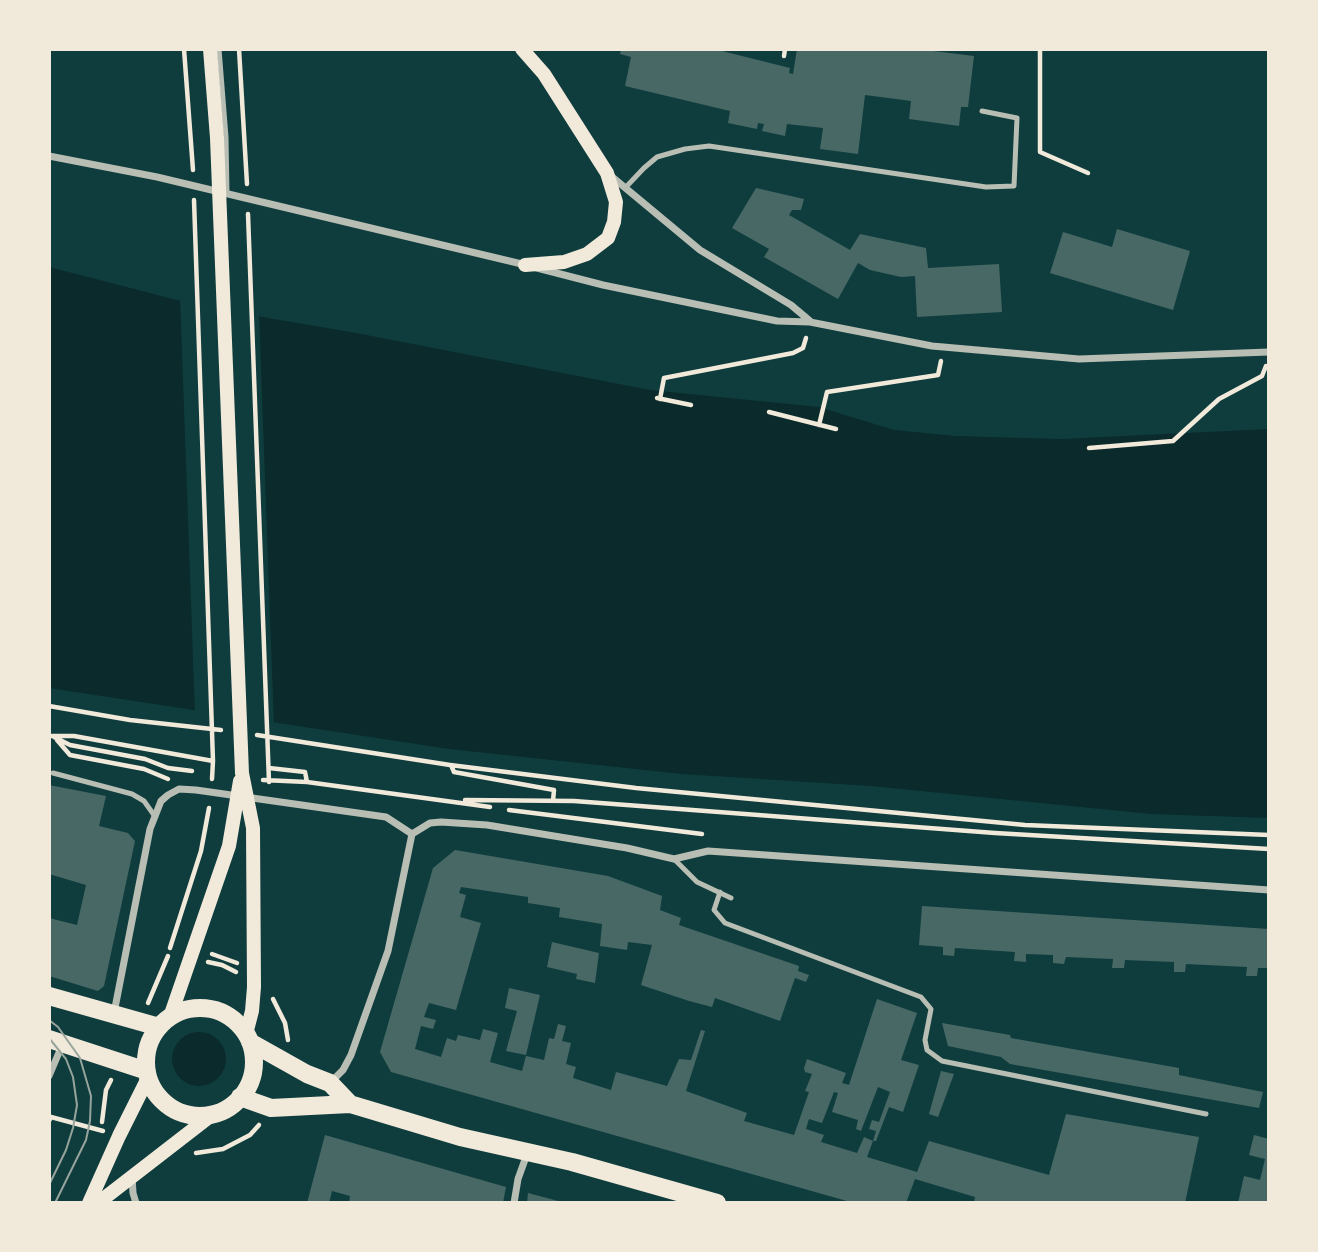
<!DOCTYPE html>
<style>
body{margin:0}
#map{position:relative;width:1318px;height:1252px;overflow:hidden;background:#0f3d3e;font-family:"Public Sans",sans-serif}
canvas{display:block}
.frame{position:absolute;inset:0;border:51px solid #f1e9da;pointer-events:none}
</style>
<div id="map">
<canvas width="1318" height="1252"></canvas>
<div class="frame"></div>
</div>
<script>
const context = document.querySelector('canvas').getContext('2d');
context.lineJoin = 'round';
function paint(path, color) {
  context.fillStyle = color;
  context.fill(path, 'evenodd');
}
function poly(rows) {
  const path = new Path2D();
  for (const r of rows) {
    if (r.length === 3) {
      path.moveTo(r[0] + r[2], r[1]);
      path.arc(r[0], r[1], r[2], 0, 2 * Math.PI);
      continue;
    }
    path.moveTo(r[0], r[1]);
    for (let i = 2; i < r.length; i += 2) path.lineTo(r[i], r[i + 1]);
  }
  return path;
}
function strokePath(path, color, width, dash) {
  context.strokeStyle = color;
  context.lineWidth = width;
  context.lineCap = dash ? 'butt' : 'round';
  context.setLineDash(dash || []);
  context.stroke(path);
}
paint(poly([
 [49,267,204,307,356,333,650,390,819,407,894,430,956,436,1062,439,1269,429,1269,818,1151,814,871,786,682,774,449,749,49,688],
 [199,1059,27]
]), '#0a2a2b');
paint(poly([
 [180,297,259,313,274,726,195,715]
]), '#0f3d3e');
paint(poly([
 [621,49,714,49,790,68,789,73,793,74,797,49,917,49,974,56,968,107,961,107,959,126,909,119,911,101,865,95,858,154,820,149,823,128,787,124,785,136,762,131,764,124,758,123,757,129,728,123,730,111,625,86,631,57,620,54],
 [756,188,804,199,801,210,792,210,789,215,850,250,860,234,926,248,928,268,999,264,1002,312,917,317,915,276,901,277,870,270,858,263,838,299,764,257,769,249,732,228],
 [1117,229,1190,251,1173,310,1050,273,1063,232,1112,247],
 [49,785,106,796,99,826,128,833,135,841,104,986,98,991,49,976,49,918,77,925,86,885,49,874],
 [455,850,608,876,662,896,660,910,681,918,679,925,799,966,798,971,809,975,806,982,795,978,780,1021,715,998,712,1007,689,1001,641,985,652,945,628,942,627,950,600,946,602,924,559,917,560,908,528,903,528,897,461,887,459,893,466,895,460,917,481,923,456,1010,429,1003,424,1017,436,1020,433,1029,421,1026,415,1049,441,1057,447,1038,456,1041,458,1035,480,1040,483,1029,498,1033,490,1062,522,1071,526,1056,544,1060,549,1038,554,1039,558,1024,566,1026,562,1041,571,1043,566,1064,576,1067,573,1078,611,1090,616,1072,667,1086,679,1059,691,1060,701,1030,705,1031,686,1091,747,1113,744,1121,794,1135,809,1092,805,1091,812,1074,805,1072,804,1068,807,1059,846,1073,842,1083,849,1085,877,999,917,1013,901,1060,919,1065,903,1112,889,1107,876,1141,873,1141,876,1131,869,1129,872,1120,879,1122,890,1092,878,1087,861,1131,856,1129,858,1120,832,1112,838,1093,834,1092,822,1123,809,1119,806,1129,824,1135,821,1142,857,1153,864,1137,873,1141,867,1157,917,1172,929,1141,1049,1175,1066,1114,1199,1137,1185,1203,974,1203,975,1197,915,1179,906,1203,854,1203,391,1072,380,1052,433,868],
 [922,906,1269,929,1269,968,1258,968,1257,976,1246,976,1247,967,1186,964,1185,972,1174,972,1174,962,1125,960,1124,968,1112,968,1113,959,1066,957,1064,964,1053,963,1053,955,1026,954,1026,962,1014,961,1015,952,955,948,954,956,943,955,943,947,919,945],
 [552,942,599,953,595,983,576,979,577,974,547,967],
 [509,988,540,995,526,1055,506,1051,517,1011,505,1008],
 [942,1023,1010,1035,1011,1038,1179,1068,1179,1075,1263,1092,1259,1108,1010,1064,1001,1057,948,1046],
 [941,1071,954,1074,938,1117,929,1114],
 [325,1135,506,1187,503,1203,349,1203,350,1196,332,1191,329,1203,307,1203],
 [1254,1135,1269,1139,1269,1203,1238,1203,1244,1176,1260,1180,1265,1159,1249,1155],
 [528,1193,562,1202,562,1203,527,1203]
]), '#486865');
strokePath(poly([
 [184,49,193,170],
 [239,49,247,184],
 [1040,49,1040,152,1088,173],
 [784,56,785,49],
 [194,200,213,761,212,779],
 [248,214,269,782],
 [657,398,691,405],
 [660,399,664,378,793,353,803,348,806,338],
 [769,412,836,429],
 [819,425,827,392,938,375,941,361],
 [1089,448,1173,441,1219,399,1262,376,1266,366],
 [49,706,130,720,221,730],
 [257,735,450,765,636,788,1025,825,1269,835],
 [49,736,74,736,213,761],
 [54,737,70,745,145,759,168,768,192,771],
 [57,740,70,755,144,769,168,779],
 [451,765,454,772,554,790,553,801],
 [269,768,305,772,307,782],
 [263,780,307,782,490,807],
 [465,800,574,801,995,833,1269,849],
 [509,810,702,834],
 [170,948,201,851,209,808],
 [212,954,237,963],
 [208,962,222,965,236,972],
 [273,999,285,1023,288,1040],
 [148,1003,168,956],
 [49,1121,51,1117,103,1131],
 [102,1122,106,1090,111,1080],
 [196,1153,223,1149,250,1135,259,1125]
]), '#f1e9da', 4.5);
strokePath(poly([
 [219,49,226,137,227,194],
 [626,187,644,168,657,157,685,149,709,146,986,187,1014,186,1017,118,982,111],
 [53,773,132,794,144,801,154,815],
 [674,859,697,882,731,898],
 [720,892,714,910,725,923,921,997,931,1009,925,1040,927,1050,942,1061,1206,1114]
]), '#b8beb3', 5);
strokePath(poly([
 [49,156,157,177,526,265],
 [611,176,700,250,791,305,810,321],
 [537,268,603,285,777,321,810,322,932,346,1079,359,1269,352],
 [412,834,430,823,441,822,487,825,627,848,674,859,708,851,1269,890],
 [114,1013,150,829,161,801,168,795,179,789,196,790,386,817,412,834],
 [49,1076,63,1043],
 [330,1083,343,1070,351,1055,388,951,412,834],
 [132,1176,133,1193,136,1203],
 [514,1203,518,1179,527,1154]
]), '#b8beb3', 7);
strokePath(poly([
 [210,49,217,138,242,773,253,828,254,987,252,1011,246,1034],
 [522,49,544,74,607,173,616,202,614,222,608,238,587,254,564,262,525,265],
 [170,1017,229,846,240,781],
 [89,1203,119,1136,148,1078],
 [98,1203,213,1114]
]), '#f1e9da', 14);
strokePath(poly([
 [49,996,159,1027],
 [200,1062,54],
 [49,1039,147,1071],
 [250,1042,307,1074,330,1083,350,1104],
 [240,1097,271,1108,350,1104,460,1137,572,1162,717,1203]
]), '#f1e9da', 18);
strokePath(poly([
 [49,1020,58,1027,80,1058,91,1096,90,1121,86,1140,55,1203],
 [49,1038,66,1059,73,1077,77,1105,73,1128,66,1150,49,1185]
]), '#97a49c', 2);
</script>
